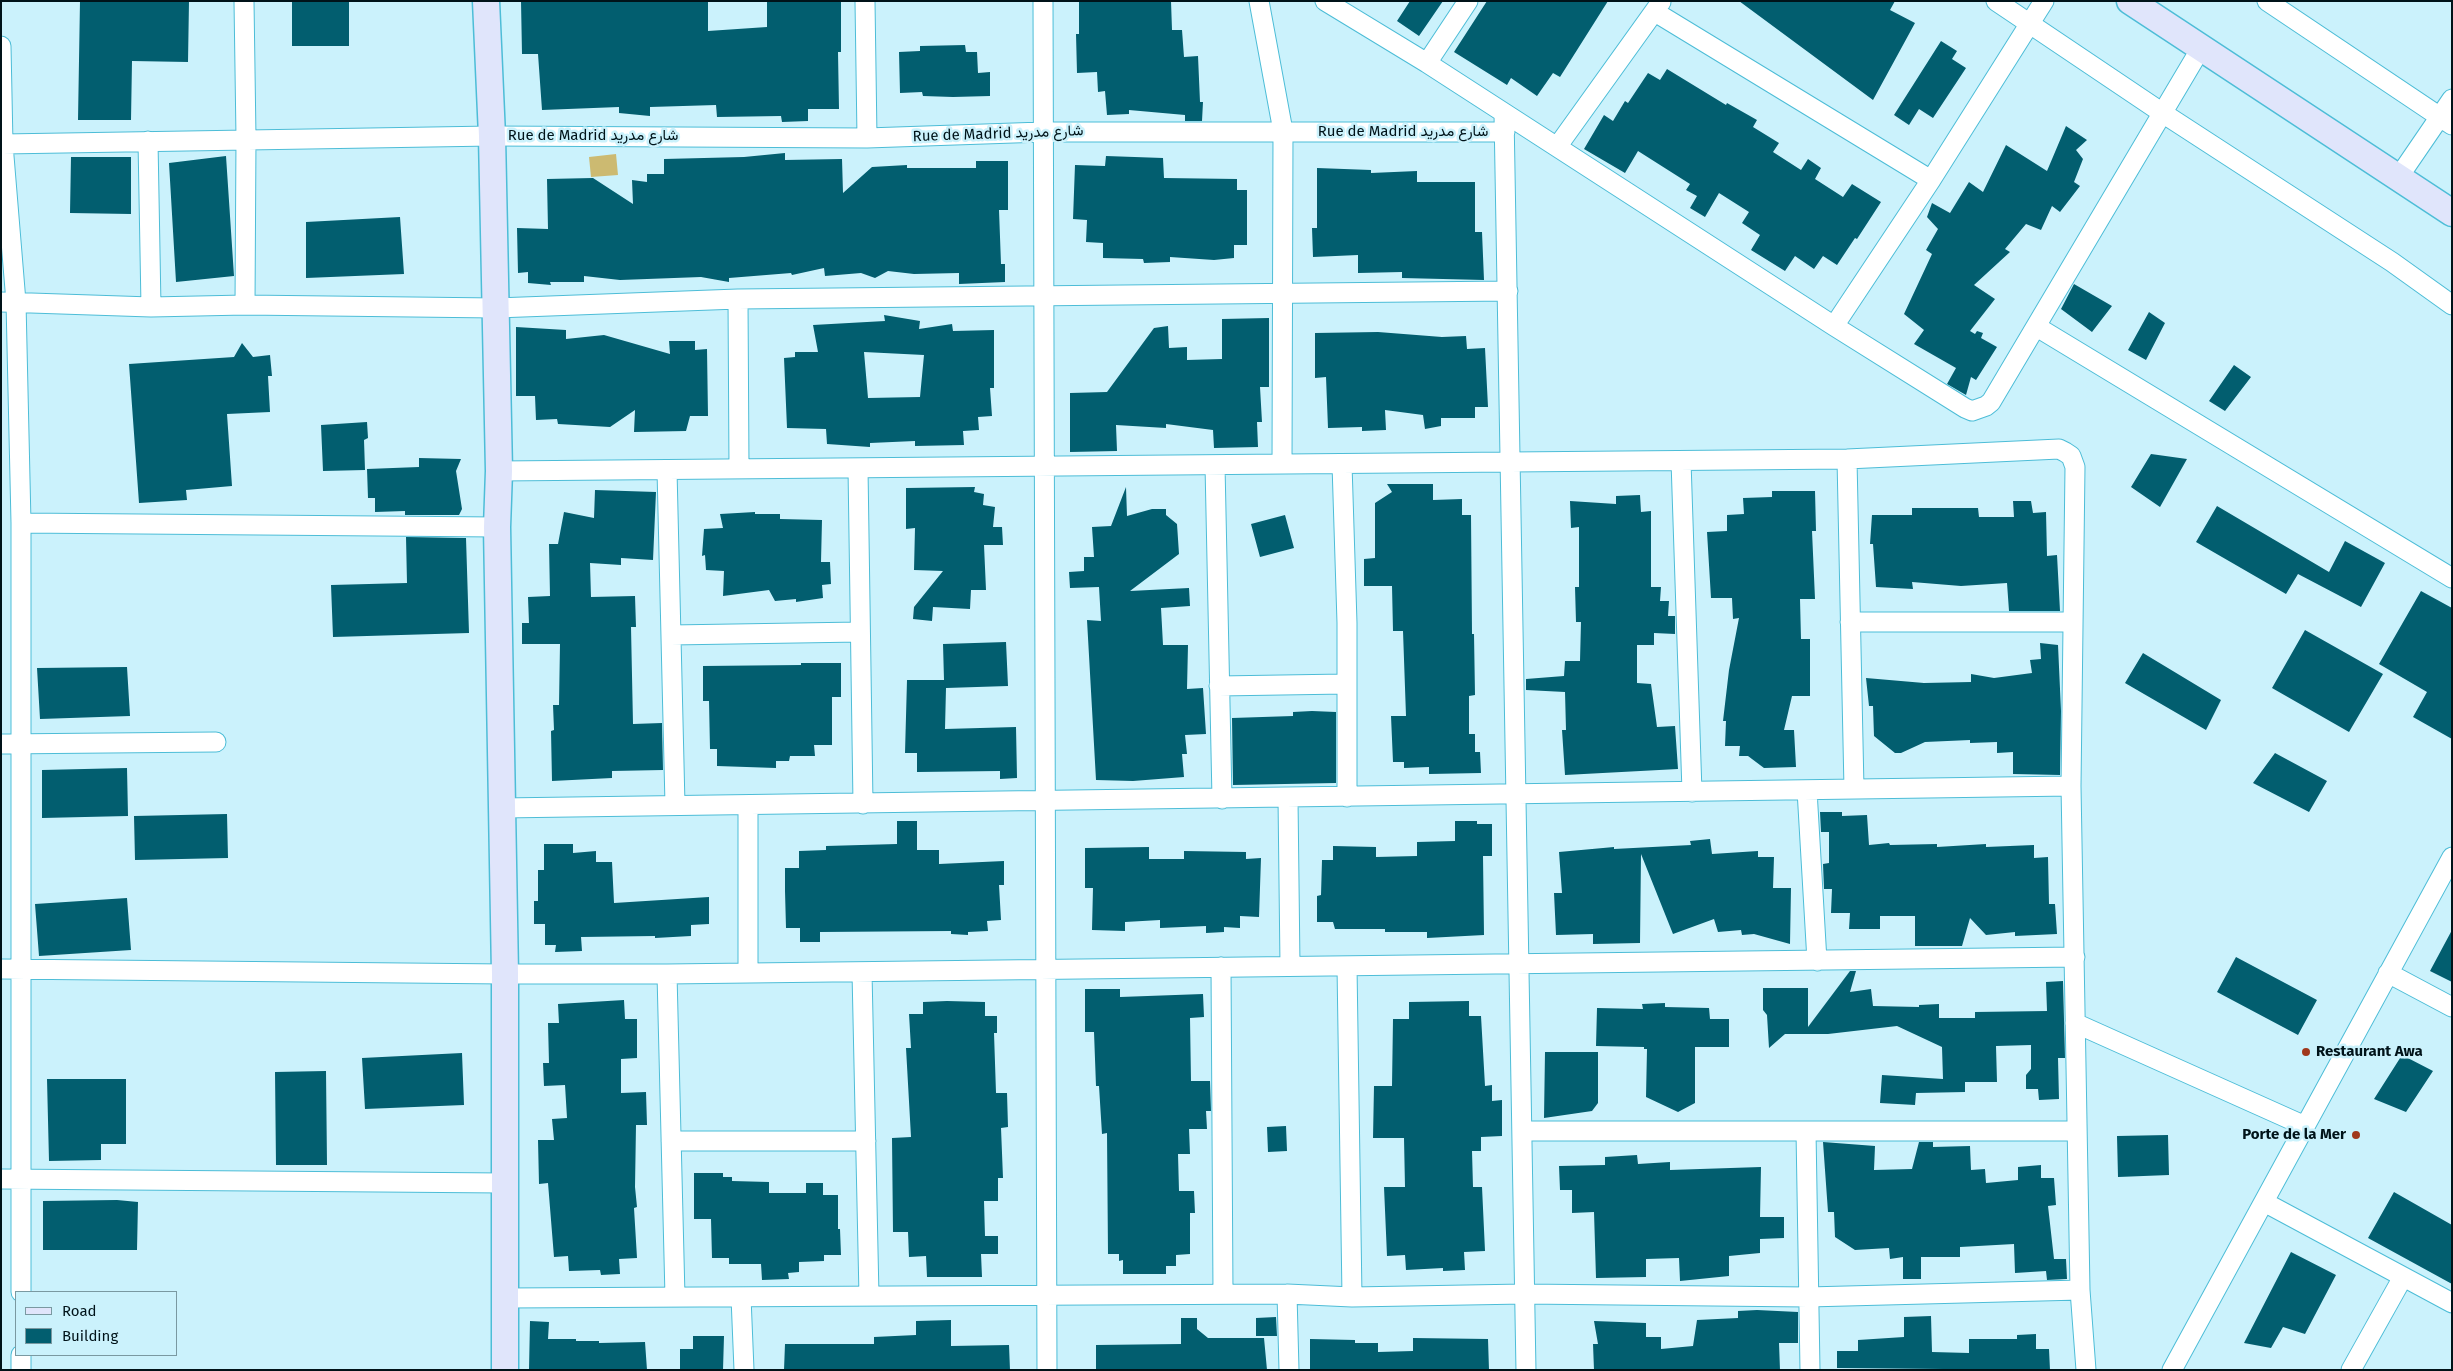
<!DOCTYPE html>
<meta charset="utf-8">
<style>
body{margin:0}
#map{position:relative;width:2453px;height:1371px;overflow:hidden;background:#cbf2fc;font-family:"Fira Sans",sans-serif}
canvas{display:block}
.frame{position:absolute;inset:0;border:2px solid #001319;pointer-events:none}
.legend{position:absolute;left:15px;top:1291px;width:162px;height:65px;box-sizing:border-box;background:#cbf2fc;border:1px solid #7a99a1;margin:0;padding:6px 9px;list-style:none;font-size:15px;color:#001319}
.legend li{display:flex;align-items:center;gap:10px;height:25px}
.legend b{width:25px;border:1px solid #7a99a1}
</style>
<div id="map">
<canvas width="2453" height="1371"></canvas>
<div class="frame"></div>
<ul class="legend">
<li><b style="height:6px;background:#e0e5fb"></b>Road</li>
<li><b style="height:14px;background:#025e6f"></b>Building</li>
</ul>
</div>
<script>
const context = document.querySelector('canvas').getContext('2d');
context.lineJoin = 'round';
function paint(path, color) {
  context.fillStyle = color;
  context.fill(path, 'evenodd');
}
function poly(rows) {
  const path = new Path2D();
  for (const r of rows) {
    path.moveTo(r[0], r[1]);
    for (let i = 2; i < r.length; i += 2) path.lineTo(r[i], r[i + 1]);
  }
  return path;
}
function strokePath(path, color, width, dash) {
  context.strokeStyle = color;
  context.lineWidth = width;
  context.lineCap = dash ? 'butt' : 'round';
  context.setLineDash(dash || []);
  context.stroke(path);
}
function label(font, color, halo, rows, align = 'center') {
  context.font = font + ' "Fira Sans",Vazirmatn,sans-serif';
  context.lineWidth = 5;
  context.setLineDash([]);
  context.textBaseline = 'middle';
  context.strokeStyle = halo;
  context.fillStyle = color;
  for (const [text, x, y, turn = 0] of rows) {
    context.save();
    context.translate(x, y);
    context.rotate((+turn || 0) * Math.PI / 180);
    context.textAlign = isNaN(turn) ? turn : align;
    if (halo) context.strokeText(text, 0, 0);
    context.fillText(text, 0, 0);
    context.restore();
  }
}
paint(poly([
 [616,154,618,175,591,177,589,157]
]), '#ccba71');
paint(poly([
 [80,1,189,1,188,62,132,61,131,120,78,120],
 [292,1,349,1,349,46,292,46],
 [521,1,708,1,708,31,767,27,767,1,841,1,841,52,838,52,839,109,808,109,808,121,782,122,781,116,717,117,716,105,650,107,650,116,619,113,619,107,542,110,538,54,522,54],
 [1079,1,1171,1,1172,30,1182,30,1184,57,1198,56,1200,102,1203,102,1202,121,1185,121,1185,115,1129,110,1129,114,1107,115,1105,91,1098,92,1097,72,1077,73,1076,34,1079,34],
 [1410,1,1443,1,1419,36,1397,21],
 [1487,1,1608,1,1560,77,1553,73,1537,96,1511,78,1507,85,1454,52],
 [1739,1,1895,1,1890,10,1915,23,1873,100],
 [1941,41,1957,51,1952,59,1966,68,1933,118,1919,109,1909,125,1894,115],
 [965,45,966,52,977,52,978,73,990,72,990,96,953,97,923,96,922,92,900,93,899,52,920,51,920,46],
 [1667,69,1726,105,1727,103,1757,120,1753,127,1779,143,1773,152,1801,170,1808,159,1821,168,1815,179,1843,197,1852,184,1881,202,1857,239,1855,238,1837,265,1823,256,1814,269,1795,256,1785,271,1751,250,1760,235,1742,223,1749,212,1719,193,1705,217,1690,208,1697,196,1686,190,1690,184,1638,151,1625,173,1584,149,1604,115,1613,121,1625,101,1628,103,1648,73,1660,80],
 [2066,126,2087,140,2076,150,2083,159,2074,182,2080,186,2060,212,2052,206,2041,230,2026,224,2005,249,2010,252,1974,285,1995,299,1970,331,1975,334,1977,331,1983,333,1981,338,1997,347,1976,380,1971,377,1966,395,1947,384,1956,368,1914,344,1924,330,1904,314,1932,254,1926,250,1938,229,1927,217,1932,203,1950,213,1969,182,1983,192,2006,145,2047,171],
 [785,153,785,160,842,159,843,193,872,167,907,165,907,168,976,168,976,161,1008,161,1008,210,999,210,1001,264,1005,264,1005,282,959,284,959,273,914,274,888,271,875,278,861,273,825,276,824,268,792,275,791,273,729,278,729,282,701,277,620,280,584,276,584,282,550,282,551,285,528,283,528,272,518,273,517,228,548,229,547,179,593,178,633,204,632,180,647,182,647,174,664,174,664,159,744,157],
 [226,156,234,276,176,282,169,163],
 [1106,156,1163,158,1164,178,1237,179,1237,190,1247,190,1247,245,1234,245,1234,258,1214,260,1170,257,1170,262,1144,263,1143,259,1103,258,1103,243,1086,242,1087,220,1073,219,1075,165,1105,166],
 [71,157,131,157,131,214,70,213],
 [1317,168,1371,170,1371,173,1417,171,1417,182,1475,182,1475,232,1482,232,1484,280,1402,278,1402,272,1358,273,1358,255,1313,257,1312,228,1317,228],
 [400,217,404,274,306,278,306,222],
 [2074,284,2112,306,2092,332,2061,309],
 [2149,312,2165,323,2146,360,2128,350],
 [884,315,920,321,919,329,952,324,953,331,994,330,994,388,990,388,992,416,978,417,979,430,963,431,964,445,915,446,915,441,870,443,870,447,827,444,826,429,787,428,784,358,795,357,795,352,818,352,813,325,885,321],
 [864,352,924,355,920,397,868,398],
 [1269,318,1269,387,1260,387,1262,422,1257,422,1258,447,1214,448,1213,430,1166,424,1166,428,1116,425,1117,451,1070,452,1070,393,1107,392,1154,328,1168,326,1169,348,1187,347,1187,360,1222,359,1222,319],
 [516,327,566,330,566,339,604,335,670,354,669,341,695,341,695,350,707,349,708,416,690,416,686,431,634,432,635,410,610,427,558,424,557,419,536,420,535,396,516,396],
 [1378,332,1442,337,1466,336,1467,349,1485,348,1488,407,1475,407,1475,418,1441,418,1441,426,1425,429,1423,415,1385,410,1386,430,1362,431,1362,427,1328,428,1326,377,1315,378,1315,333],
 [242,343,253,357,270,355,272,376,268,376,270,412,227,414,232,486,186,490,187,500,139,503,129,364,234,357],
 [2234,365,2251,377,2225,411,2209,401],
 [367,422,368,438,364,440,365,470,323,471,321,425],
 [2151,454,2187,459,2160,507,2131,487],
 [419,458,461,459,456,471,462,509,459,515,405,515,405,511,375,512,375,498,368,498,367,469,419,467],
 [1387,484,1433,484,1433,500,1462,499,1462,515,1471,515,1472,634,1474,634,1475,695,1469,696,1469,734,1475,734,1475,752,1480,752,1481,773,1429,774,1429,767,1404,768,1404,762,1393,762,1391,716,1406,716,1403,631,1393,631,1392,586,1364,586,1364,559,1375,558,1375,503,1392,492],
 [975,487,974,492,984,494,983,505,995,507,993,527,1002,527,1003,545,984,545,986,590,971,590,970,609,933,607,932,621,913,619,914,607,943,571,914,570,915,528,906,529,906,488],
 [1126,487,1127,516,1152,509,1166,509,1166,515,1177,524,1179,554,1130,591,1189,588,1190,606,1161,608,1163,645,1188,645,1187,689,1203,688,1206,734,1185,735,1187,754,1182,754,1184,777,1133,781,1096,780,1087,620,1101,621,1099,587,1070,588,1069,572,1084,571,1084,557,1094,557,1092,527,1111,526],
 [595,490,656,492,653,560,621,558,621,565,590,563,591,597,635,596,636,627,631,627,633,724,662,723,663,770,612,771,612,778,552,781,551,731,554,730,553,705,559,705,560,644,522,644,522,623,529,623,528,597,550,596,549,544,558,544,564,512,594,518],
 [1772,491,1815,491,1816,531,1812,531,1815,599,1800,599,1801,639,1810,639,1810,696,1792,696,1784,730,1794,730,1796,767,1764,768,1748,756,1739,756,1740,746,1725,746,1726,721,1723,721,1729,670,1739,618,1733,619,1732,598,1711,598,1707,532,1727,531,1727,515,1744,514,1743,498,1772,497],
 [1640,495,1641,512,1651,511,1651,587,1661,587,1660,601,1669,601,1668,616,1675,616,1675,634,1654,633,1654,645,1637,645,1637,683,1651,684,1657,727,1675,726,1678,769,1565,775,1562,730,1566,730,1565,692,1526,690,1526,679,1564,676,1565,661,1580,661,1581,622,1576,622,1575,587,1579,587,1579,527,1571,528,1570,501,1616,504,1616,496],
 [2013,501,2031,501,2033,513,2046,512,2047,556,2057,555,2060,611,2009,611,2007,583,1961,586,1912,582,1913,589,1876,587,1873,544,1870,544,1872,515,1912,515,1912,508,1978,508,1979,517,2014,517],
 [2217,506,2329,572,2345,541,2385,563,2361,607,2298,574,2286,594,2196,542],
 [755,512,755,514,780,514,780,519,822,520,821,562,830,562,831,584,822,585,823,598,796,602,796,599,775,601,769,590,723,596,724,571,706,570,705,555,702,556,704,529,723,528,720,514],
 [1285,515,1294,548,1260,557,1251,524],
 [406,537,466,538,469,633,333,637,331,585,407,583],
 [2421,591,2452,608,2452,739,2413,717,2427,692,2379,664],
 [2305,630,2383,674,2349,732,2272,688],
 [1006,642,1008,686,946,688,945,729,1016,727,1017,778,1000,779,1000,771,917,772,917,753,905,753,907,680,944,680,943,644],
 [2040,643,2058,645,2061,711,2060,775,2013,774,2013,752,1997,753,1997,742,1970,743,1970,740,1925,742,1901,753,1895,753,1874,736,1873,706,1869,706,1866,678,1924,683,1971,682,1971,674,1994,678,2032,673,2030,660,2041,659],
 [2143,653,2221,700,2206,730,2125,683],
 [801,663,841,663,841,697,832,697,832,745,814,745,815,756,790,756,789,761,776,761,776,768,717,766,717,749,710,749,709,701,703,701,703,666,801,665],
 [127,667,130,716,40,719,37,668],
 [1312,711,1336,712,1336,783,1233,785,1232,718,1293,716,1293,712],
 [2275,753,2327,781,2309,812,2253,783],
 [127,768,128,816,42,818,42,770],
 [1820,812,1842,812,1842,816,1867,815,1869,845,1889,843,1890,845,1937,844,1937,847,1986,844,1986,847,2034,845,2034,858,2048,857,2049,904,2055,904,2057,934,2015,936,2015,932,1986,935,1970,918,1962,946,1915,946,1915,916,1880,916,1880,929,1849,929,1850,913,1831,913,1832,889,1824,889,1823,864,1829,863,1829,832,1821,832],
 [227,814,228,858,135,860,134,816],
 [897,821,917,821,917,850,939,850,939,864,1004,861,1004,885,999,885,1001,920,987,921,988,931,968,932,968,935,951,934,951,931,820,932,820,942,800,942,800,928,786,928,785,891,785,868,799,868,799,851,826,850,826,846,897,844],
 [1455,821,1477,821,1477,824,1492,824,1492,856,1483,856,1484,935,1427,938,1427,932,1385,932,1385,929,1335,929,1333,922,1317,922,1317,896,1321,895,1322,860,1333,860,1333,846,1376,847,1376,857,1417,856,1417,842,1455,841],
 [1710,839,1712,854,1758,851,1758,857,1774,857,1773,888,1791,888,1790,944,1754,934,1742,935,1741,930,1718,932,1714,919,1673,934,1641,854,1640,943,1593,944,1593,934,1556,935,1554,893,1562,893,1559,852,1614,847,1614,849,1691,845,1690,841],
 [544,844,573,844,573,853,596,851,596,862,612,862,614,903,709,897,709,924,691,925,691,936,655,938,655,936,581,937,582,951,555,952,556,945,545,945,545,924,534,924,534,901,538,901,538,870,544,870],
 [1149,847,1149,859,1184,859,1184,851,1246,852,1246,859,1261,858,1259,917,1240,916,1240,928,1224,927,1224,932,1206,933,1206,926,1160,928,1160,920,1125,922,1125,931,1092,930,1093,888,1085,888,1085,848],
 [127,898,131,950,39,956,35,904],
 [2452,930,2452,982,2430,971],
 [2236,957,2317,1000,2298,1035,2217,992],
 [1850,971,1856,971,1850,992,1871,989,1873,1006,1919,1007,1919,1005,1939,1004,1939,1018,1975,1018,1975,1012,2047,1011,2046,982,2063,981,2065,1058,2058,1058,2059,1099,2039,1100,2038,1089,2026,1089,2026,1075,2031,1069,2031,1045,1996,1046,1997,1082,1965,1082,1965,1092,1916,1093,1915,1105,1880,1103,1882,1075,1943,1079,1942,1047,1897,1026,1828,1034,1785,1034,1769,1048,1767,1015,1763,1010,1763,988,1808,988,1808,1027],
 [1085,989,1120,989,1120,997,1203,994,1204,1017,1190,1018,1191,1081,1210,1081,1211,1111,1206,1111,1207,1129,1189,1129,1190,1154,1178,1154,1179,1191,1194,1191,1195,1213,1190,1213,1190,1254,1176,1255,1176,1266,1166,1266,1166,1274,1123,1274,1123,1260,1119,1261,1119,1254,1108,1254,1107,1133,1102,1134,1099,1086,1096,1086,1094,1032,1085,1032],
 [624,1000,625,1019,637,1019,637,1058,621,1059,621,1093,646,1092,647,1125,636,1125,635,1187,637,1207,634,1208,637,1258,619,1259,620,1274,601,1275,600,1270,569,1271,568,1256,554,1257,548,1183,539,1184,538,1140,554,1140,552,1119,567,1118,565,1085,544,1086,543,1063,549,1063,548,1023,559,1023,558,1004],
 [947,1001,985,1002,985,1016,997,1016,997,1033,994,1033,996,1093,1007,1093,1008,1127,1001,1128,1003,1178,998,1178,998,1201,984,1201,985,1236,998,1236,998,1254,981,1254,982,1277,927,1277,926,1256,909,1257,908,1232,893,1232,892,1138,911,1137,906,1048,911,1048,909,1014,923,1014,923,1002],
 [1469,1001,1469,1016,1481,1016,1485,1086,1492,1085,1492,1101,1502,1100,1502,1136,1481,1137,1481,1151,1472,1151,1473,1187,1482,1187,1485,1251,1464,1252,1465,1270,1443,1271,1443,1268,1406,1270,1405,1255,1387,1256,1384,1187,1405,1187,1404,1138,1373,1138,1374,1086,1392,1086,1393,1019,1409,1019,1409,1002],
 [1665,1003,1665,1007,1709,1008,1710,1019,1729,1019,1729,1047,1695,1047,1695,1103,1678,1112,1646,1097,1647,1049,1644,1049,1644,1047,1596,1046,1597,1008,1643,1009,1642,1004],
 [1545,1052,1598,1052,1598,1103,1592,1111,1544,1118],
 [462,1053,464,1105,365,1109,362,1058],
 [2402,1055,2433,1071,2406,1112,2374,1099],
 [326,1071,327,1165,276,1165,275,1072],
 [47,1079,126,1079,126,1144,101,1144,101,1160,49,1161],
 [1286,1126,1287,1151,1268,1152,1267,1127],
 [2168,1135,2169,1175,2118,1177,2117,1136],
 [1823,1142,1875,1146,1874,1170,1912,1169,1919,1142,1933,1142,1933,1147,1970,1146,1971,1170,1985,1169,1986,1183,2018,1180,2018,1167,2041,1165,2041,1178,2054,1178,2056,1205,2048,1206,2054,1259,2066,1259,2067,1279,2047,1280,2046,1271,2015,1273,2014,1244,1960,1247,1960,1257,1921,1257,1921,1279,1903,1279,1903,1257,1890,1259,1889,1248,1855,1250,1835,1237,1834,1212,1828,1212],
 [1637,1155,1638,1164,1670,1162,1670,1170,1761,1167,1760,1217,1784,1217,1784,1238,1760,1239,1760,1253,1729,1256,1729,1276,1680,1281,1679,1258,1646,1259,1646,1277,1596,1278,1594,1212,1572,1213,1572,1190,1560,1190,1559,1166,1605,1165,1605,1157],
 [694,1173,723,1173,723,1177,732,1177,732,1181,769,1182,769,1193,806,1193,806,1183,823,1183,823,1195,838,1195,838,1229,840,1229,841,1255,824,1255,824,1261,799,1262,799,1272,788,1273,789,1279,762,1280,761,1264,729,1264,729,1258,712,1258,711,1219,694,1219],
 [2394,1192,2452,1225,2452,1284,2368,1238],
 [117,1200,138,1202,137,1250,43,1250,43,1201],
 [2291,1252,2336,1275,2305,1334,2283,1327,2271,1348,2244,1343],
 [1757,1310,1798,1312,1798,1343,1779,1343,1780,1370,1594,1370,1593,1344,1598,1344,1594,1321,1646,1323,1646,1337,1661,1337,1661,1349,1693,1346,1697,1320,1738,1318,1738,1311],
 [1931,1316,1932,1352,1969,1353,1969,1339,2017,1339,2017,1335,2036,1334,2036,1349,2049,1349,2050,1370,1837,1368,1837,1351,1858,1351,1858,1340,1904,1337,1904,1317],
 [1276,1317,1277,1336,1256,1336,1256,1318],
 [1181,1318,1197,1318,1197,1329,1208,1338,1264,1338,1267,1370,1096,1370,1096,1345,1181,1344],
 [951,1320,951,1346,1009,1345,1010,1370,784,1370,785,1344,874,1344,874,1337,916,1335,916,1321],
 [530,1321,549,1322,548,1339,576,1339,576,1341,599,1341,599,1343,645,1342,647,1370,529,1370],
 [693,1336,724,1336,723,1370,680,1370,680,1349,693,1349],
 [1413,1338,1488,1339,1489,1370,1310,1370,1310,1339,1355,1340,1355,1343,1378,1343,1378,1352,1413,1351]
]), '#025e6f');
const street = poly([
 [244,1,246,138,245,305],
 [865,1,867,138],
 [1043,1,1047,1370],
 [1259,1,1283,131,1282,464],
 [1325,1,1427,63,1834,326,1965,408,1972,411,1986,406,1991,402,2201,48],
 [1996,1,2161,112,2392,262,2452,305],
 [2267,1,2452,125],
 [1655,12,1931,180],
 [1,46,3,144,16,302,21,523,21,1292],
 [1427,63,1468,1],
 [1504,114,1526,1370],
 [148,141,151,307],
 [3,144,492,136,867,138,1043,132,1505,132],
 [1557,147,1661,2],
 [2398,178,2452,99],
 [738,299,739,469],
 [1,302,151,307,245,305,496,308,738,299,1508,291],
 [1834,326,1931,180,2044,1],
 [2037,327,2452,578],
 [1847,459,1854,789],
 [1681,461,1692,792],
 [1342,464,1347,623,1347,797],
 [1215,465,1222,799],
 [858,468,863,804],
 [667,470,675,805],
 [499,471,1847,459,2059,449,2065,452,2071,456,2075,467,2071,786,2080,1290,2086,1370],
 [21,523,497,527],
 [1850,622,2072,622],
 [671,635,860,632],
 [1219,686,1345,684],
 [1,744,216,742],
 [1807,790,1817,961],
 [1288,798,1290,966],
 [748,805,748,973],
 [501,808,2071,786],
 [1347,966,1352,1297],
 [1221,967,1223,1294],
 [1,969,505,974,667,974,2075,957],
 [862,972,869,1296],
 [2388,973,2452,1007],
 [667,974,675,1297],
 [2075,1023,2305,1126],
 [1523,1131,2076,1131],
 [1806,1131,1810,1370],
 [671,1141,866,1141],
 [1,1179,504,1183],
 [2264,1202,2452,1303],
 [1287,1294,1289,1370],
 [741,1297,744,1370],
 [504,1298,1287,1294,1352,1297,1524,1294,1808,1297,2080,1290],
 [21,1370,21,1355],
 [2172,1370,2452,857],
 [2351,1370,2403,1277]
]);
const secondary = poly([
 [486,1,492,136,499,471,497,527,505,974,505,1370],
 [2130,1,2452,213]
]);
strokePath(street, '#4dbdd7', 21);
strokePath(secondary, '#4dbdd7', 29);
strokePath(street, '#fff', 19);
strokePath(secondary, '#e0e5fb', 26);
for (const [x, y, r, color] of [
 [2306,1052,5,"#a0381c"],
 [2356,1135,5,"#a0381c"]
]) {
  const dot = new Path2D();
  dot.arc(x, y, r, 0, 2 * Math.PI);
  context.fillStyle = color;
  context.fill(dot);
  strokePath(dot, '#cbf2fc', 2);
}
label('15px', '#001319', '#cbf2fc', [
 ["Rue de Madrid شارع مدريد",1403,132],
 ["Rue de Madrid شارع مدريد",998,134,-2],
 ["Rue de Madrid شارع مدريد",593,136]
]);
label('bold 15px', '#001319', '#cbf2fc', [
 ["Restaurant Awa",2316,1052],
 ["Porte de la Mer",2346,1135,"right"]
], 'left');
</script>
